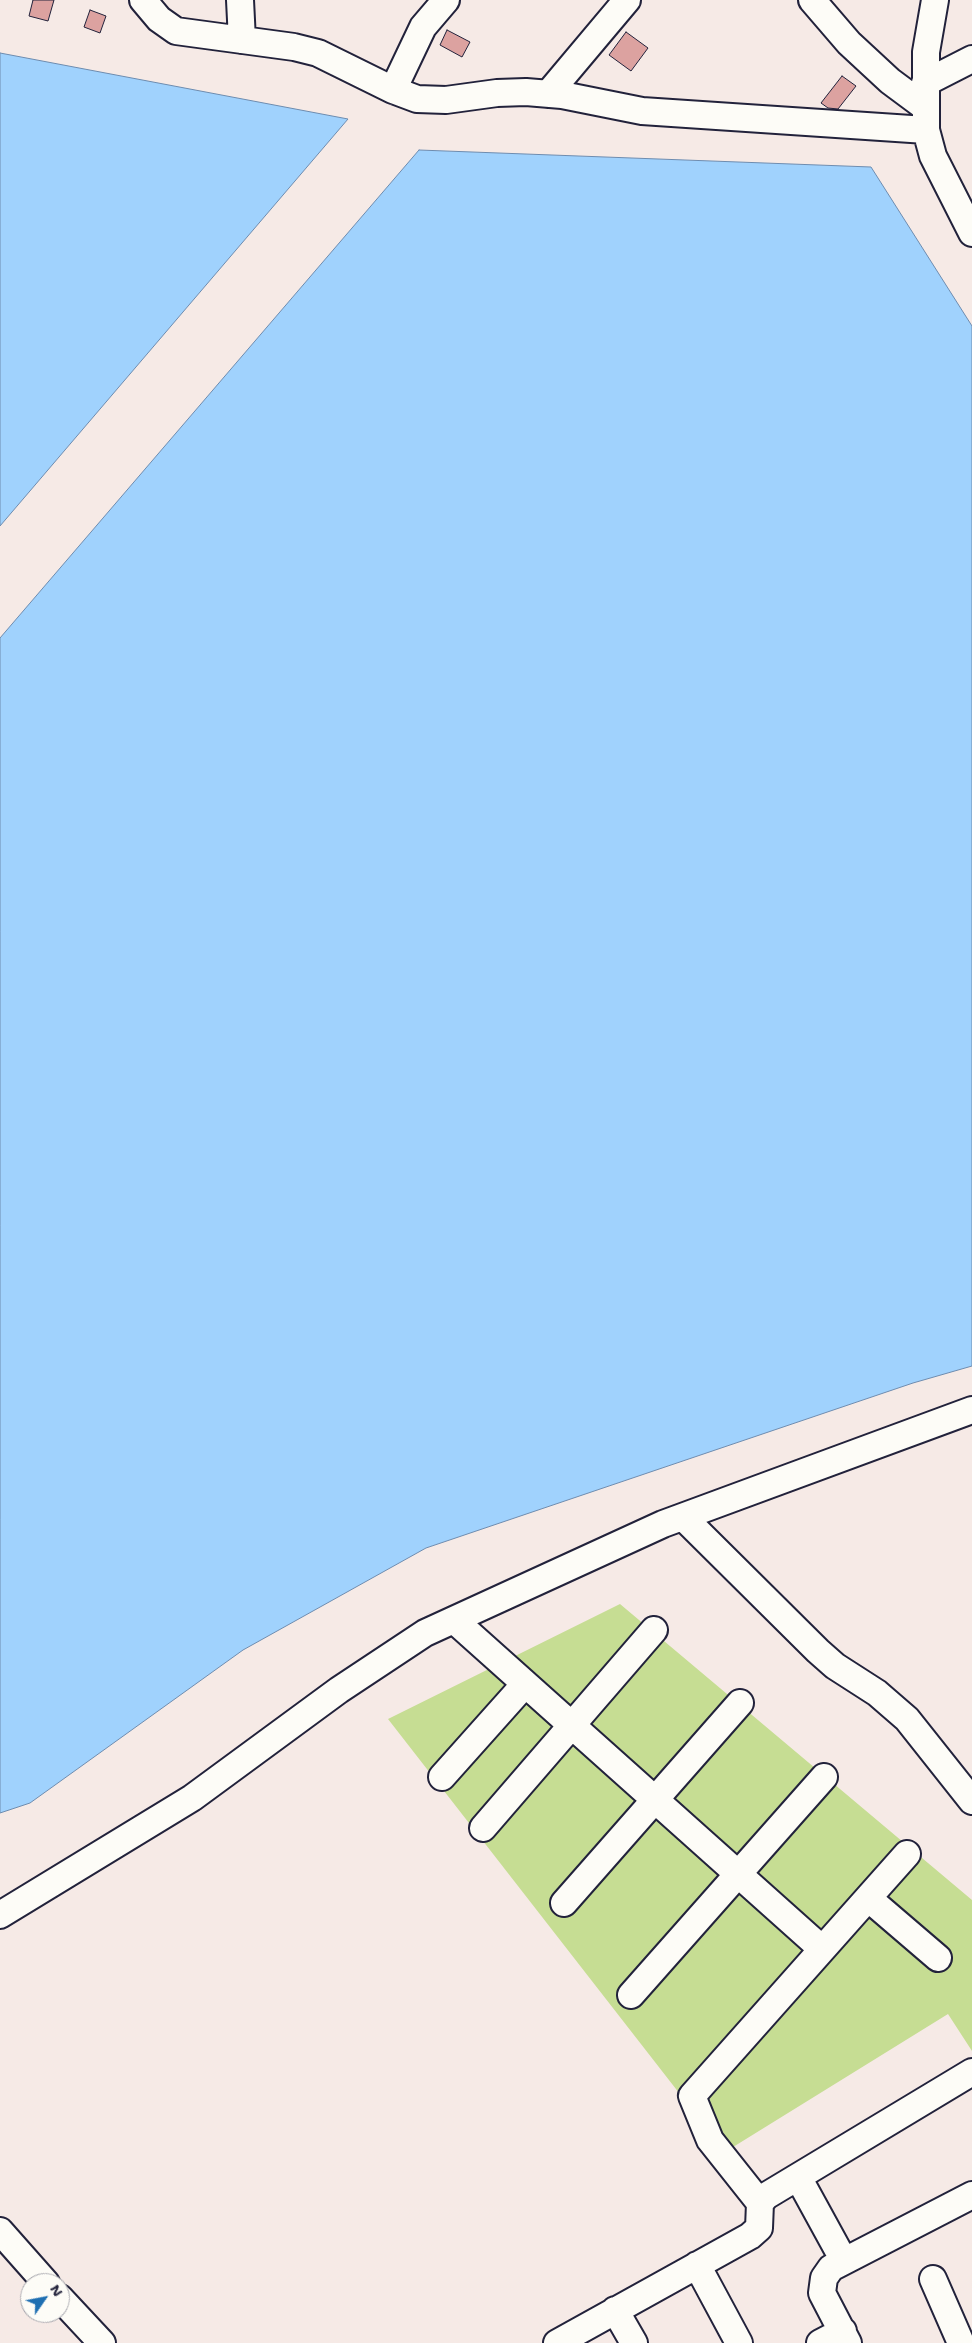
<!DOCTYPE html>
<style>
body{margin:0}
#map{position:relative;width:972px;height:2343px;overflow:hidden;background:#f6eae6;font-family:"Shantell Sans",sans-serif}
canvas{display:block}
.north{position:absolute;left:20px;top:2273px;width:50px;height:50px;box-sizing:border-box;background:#fdfcf7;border:1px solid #a5a5ac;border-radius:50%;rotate:57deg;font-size:14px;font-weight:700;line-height:20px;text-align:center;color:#22223b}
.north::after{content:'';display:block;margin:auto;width:18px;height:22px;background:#1f6fb2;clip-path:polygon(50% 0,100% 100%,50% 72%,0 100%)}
</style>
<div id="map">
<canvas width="972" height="2343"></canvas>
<div class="north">N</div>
</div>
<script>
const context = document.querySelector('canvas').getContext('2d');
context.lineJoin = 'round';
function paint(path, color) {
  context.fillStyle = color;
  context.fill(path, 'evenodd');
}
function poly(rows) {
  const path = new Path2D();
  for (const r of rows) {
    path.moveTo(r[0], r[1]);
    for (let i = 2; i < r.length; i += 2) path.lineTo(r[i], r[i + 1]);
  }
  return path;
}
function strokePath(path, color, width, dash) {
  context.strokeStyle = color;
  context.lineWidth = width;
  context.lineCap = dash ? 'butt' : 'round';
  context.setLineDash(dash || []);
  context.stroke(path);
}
paint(poly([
 [620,1604,972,1900,972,2051,948,2014,725,2152,388,1719]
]), '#c6dd93');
const water = poly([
 [0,53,348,119,0,526,0,53],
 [419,150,871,167,972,326,972,1366,913,1383,426,1548,243,1650,30,1803,0,1813,0,638,419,150]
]);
paint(water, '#a0d2fd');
strokePath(water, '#6e8caf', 1);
const building = poly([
 [33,0,54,0,48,21,29,16,33,0],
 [90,10,106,16,100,33,84,27,90,10],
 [447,30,470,42,462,57,440,45,447,30],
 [626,32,648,48,631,71,609,55,626,32],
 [842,76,856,86,838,109,828,108,821,103,842,76]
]);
paint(building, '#dca2a0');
strokePath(building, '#22223b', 1);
const minor = poly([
 [143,0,159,19,176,31,294,47,318,53,393,90,417,99,446,100,497,93,526,92,562,95,642,111,926,130],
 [240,0,242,40],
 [812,0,849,43,890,81,925,107],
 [935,0,926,52,926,130,933,156,972,233],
 [925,83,972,59],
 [393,90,423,27,446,0],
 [548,94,627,0],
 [683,1517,818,1651,835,1666,877,1693,907,1719,972,1801],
 [454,1620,822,1949],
 [442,1777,525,1684],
 [483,1828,654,1630],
 [868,1898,938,1958],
 [564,1903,740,1703],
 [0,1915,192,1798,339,1690,425,1633,663,1524,972,1410],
 [631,1995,824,1777],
 [798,2177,844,2261],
 [760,2203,710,2140,692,2096,907,1854],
 [0,2231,46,2283],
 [697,2265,739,2343],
 [933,2279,961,2343],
 [60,2298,102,2343],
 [615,2310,634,2343],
 [557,2343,750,2236,759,2228,760,2203,766,2196,972,2072],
 [820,2343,843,2331],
 [848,2343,822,2293,824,2278,831,2268,972,2195]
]);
strokePath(minor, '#22223b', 30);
strokePath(minor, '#fdfcf7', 26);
</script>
